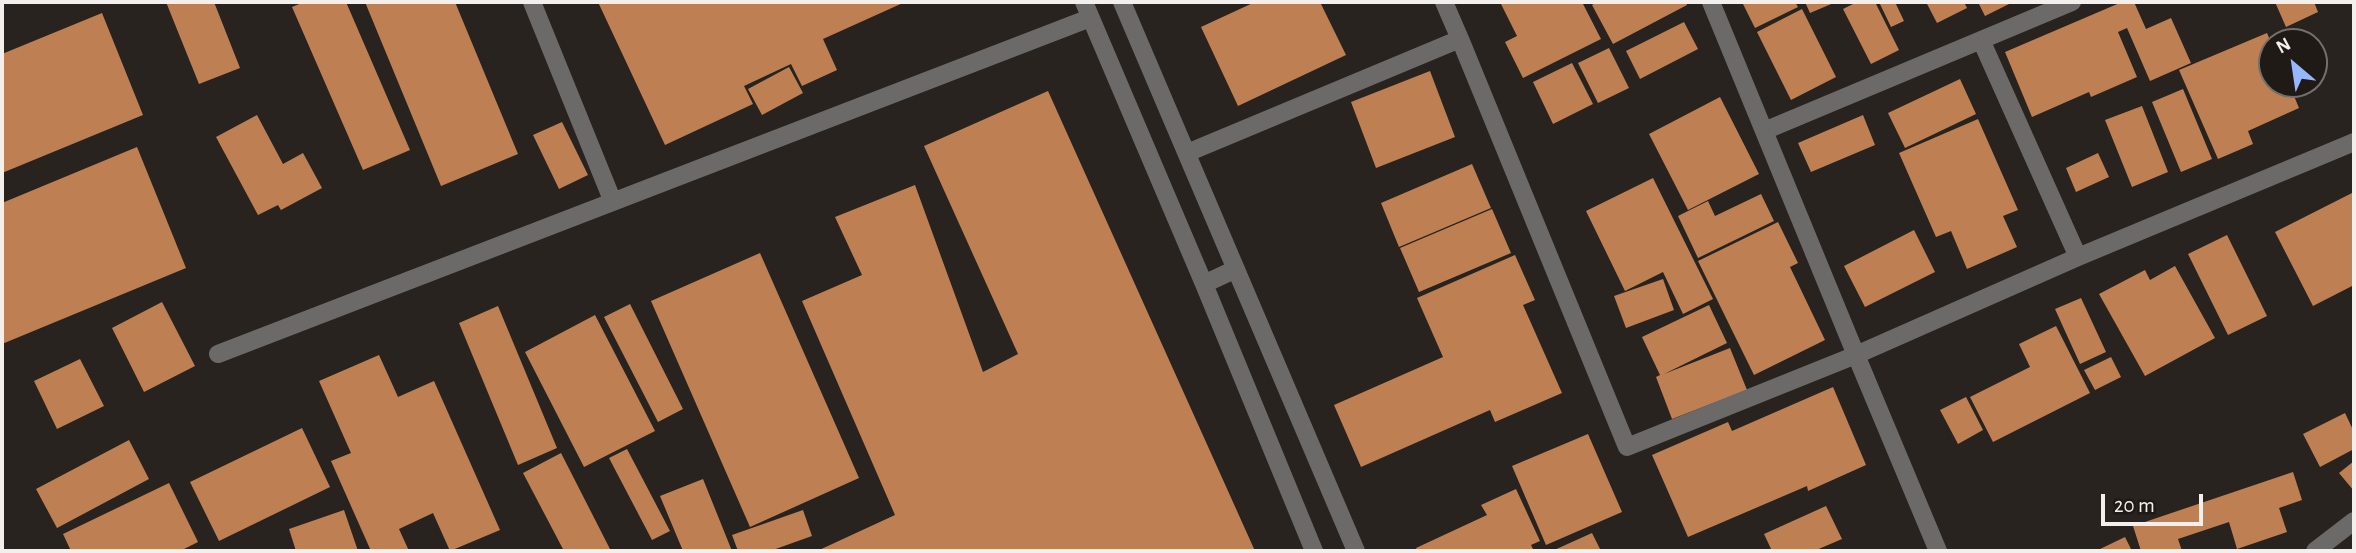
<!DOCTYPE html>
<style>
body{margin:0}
#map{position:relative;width:2356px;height:553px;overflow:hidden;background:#28231f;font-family:"Alegreya Sans",sans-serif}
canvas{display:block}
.frame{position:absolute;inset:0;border:4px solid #f3efed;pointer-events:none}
.north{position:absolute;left:2258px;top:28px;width:70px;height:70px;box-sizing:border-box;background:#1f1a16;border:2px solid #746f6c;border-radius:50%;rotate:331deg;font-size:19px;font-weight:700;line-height:28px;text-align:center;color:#f3efed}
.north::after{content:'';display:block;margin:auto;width:24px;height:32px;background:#97b6fd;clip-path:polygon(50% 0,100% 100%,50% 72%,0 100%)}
.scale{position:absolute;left:2101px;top:494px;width:102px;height:32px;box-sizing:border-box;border:4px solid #f3efed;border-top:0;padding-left:9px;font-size:21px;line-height:24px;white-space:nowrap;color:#f3efed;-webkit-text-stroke:5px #1f1a16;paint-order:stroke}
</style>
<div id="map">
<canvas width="2356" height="553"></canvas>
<div class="frame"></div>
<div class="north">N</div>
<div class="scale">20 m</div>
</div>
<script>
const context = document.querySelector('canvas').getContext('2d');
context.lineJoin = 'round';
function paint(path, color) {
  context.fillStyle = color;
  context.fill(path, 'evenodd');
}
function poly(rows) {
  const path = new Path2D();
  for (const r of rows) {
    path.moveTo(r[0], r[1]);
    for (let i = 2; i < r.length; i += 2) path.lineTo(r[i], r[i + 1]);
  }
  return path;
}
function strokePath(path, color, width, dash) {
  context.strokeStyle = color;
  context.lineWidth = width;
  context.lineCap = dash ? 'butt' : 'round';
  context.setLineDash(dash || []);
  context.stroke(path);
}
paint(poly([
 [166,2,214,2,240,68,199,84],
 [304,2,346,2,410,150,363,170,292,7],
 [365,2,455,2,518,154,441,186],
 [598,2,905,2,823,39,837,70,802,86,791,64,744,86,753,104,665,145],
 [1255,2,1320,2,1346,55,1238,106,1201,27],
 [1500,2,1582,2,1601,39,1523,78,1505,42,1517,36],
 [1597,2,1686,2,1687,5,1613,44,1592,5],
 [1742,2,1795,2,1798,7,1755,28],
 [1805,2,1836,2,1810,13],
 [1857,2,1875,2,1899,50,1871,64,1843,9],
 [1879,2,1895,2,1904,21,1891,27],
 [1926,2,1964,2,1967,8,1937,23],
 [1978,2,2013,2,1985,16],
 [2122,2,2134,2,2146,29,2171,18,2191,63,2150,81,2127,28,2118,32,2137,77,2091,97,2089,92,2032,117,2005,52],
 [2275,2,2314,2,2318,12,2286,27],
 [1802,9,1836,77,1791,100,1757,32],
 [102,13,143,115,2,173,2,54],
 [1684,22,1698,49,1640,79,1626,51],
 [2267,33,2272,45,2272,84,2289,84,2299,108,2248,131,2253,144,2218,159,2179,70],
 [1609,48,1629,88,1598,103,1578,63],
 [1572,63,1593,104,1553,124,1533,82],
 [789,67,803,93,762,115,748,89],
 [1430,71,1455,137,1376,168,1351,102],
 [1960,79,1976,114,1905,148,1888,113],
 [2183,89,2212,159,2181,172,2152,102],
 [1048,91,1255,551,817,551,895,515,802,301,862,275,835,217,915,185,983,372,1018,354,924,146],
 [1720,97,1759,174,1688,210,1649,134],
 [2142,106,2168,172,2132,187,2105,120],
 [257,115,283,164,303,153,322,188,281,210,278,205,258,215,216,137],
 [1863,115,1875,145,1811,172,1798,143],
 [1978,119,2018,210,2003,216,2017,247,1967,269,1951,231,1936,237,1899,153],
 [562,122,588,175,559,189,533,135],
 [137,147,186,268,2,344,2,264,4,263,2,258,2,203],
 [2098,153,2109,177,2076,192,2066,168],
 [1472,164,1491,208,1399,247,1381,203],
 [1653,178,1713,299,1683,314,1663,272,1625,291,1586,211],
 [2354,192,2354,285,2313,306,2275,232],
 [1761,194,1774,221,1698,258,1678,216,1708,201,1715,216],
 [1492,209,1511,253,1419,292,1400,248],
 [1778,222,1798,263,1790,267,1825,340,1754,375,1698,261],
 [1914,230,1935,272,1865,307,1844,266],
 [2227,235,2267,316,2228,335,2188,254],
 [760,253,859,478,750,527,651,301],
 [1515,255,1535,300,1523,305,1562,393,1495,422,1490,410,1361,467,1334,405,1443,357,1417,298],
 [2175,266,2215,338,2145,376,2099,294,2145,270,2150,280],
 [1663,279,1674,310,1626,328,1614,296],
 [2081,298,2106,352,2080,364,2055,309],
 [162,302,195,366,144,392,112,328],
 [630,304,683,409,658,422,604,317],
 [1709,305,1727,343,1664,374,1730,348,1747,390,1672,419,1656,377,1660,375,1642,337],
 [498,306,557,448,518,465,459,323],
 [595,315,655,431,584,467,525,352],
 [2056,326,2090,393,1993,442,1970,397,2030,367,2019,344],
 [379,355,398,397,434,381,500,530,450,551,433,513,399,529,409,551,371,551,331,461,351,453,319,381],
 [2111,357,2121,377,2095,390,2084,370],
 [80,359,104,406,57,429,34,381],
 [1833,387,1866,465,1808,491,1807,486,1688,537,1652,455,1728,422,1732,431],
 [1966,397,1983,430,1958,444,1940,410],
 [2345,413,2354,432,2354,449,2320,467,2303,434],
 [302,428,330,487,219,541,190,482],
 [1588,434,1622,512,1546,545,1512,466],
 [129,440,149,479,57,528,36,489],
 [627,449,670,531,652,540,609,458],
 [561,453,611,551,564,551,523,473],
 [2354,461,2354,491,2339,473],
 [2293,472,2302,500,2279,508,2287,532,2237,549,2229,522,2178,539,2182,551,2141,551,2133,526],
 [703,479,732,551,683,551,660,496],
 [169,483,198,542,180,551,71,551,63,534],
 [1516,489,1540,541,1531,545,1534,551,1418,551,1416,548,1487,515,1481,505],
 [1826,506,1842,539,1814,551,1772,551,1764,534],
 [344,510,358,551,296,551,289,529],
 [803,510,812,536,770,551,738,551,732,535],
 [1592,533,1601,551,1552,551],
 [2125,537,2132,551,2096,551]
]), '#be8053');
strokePath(poly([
 [532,2,613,202],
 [1084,2,1204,284,1314,551],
 [1122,2,1356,551],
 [1711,2,1856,355,2078,257,2354,142],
 [1460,39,1627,447,1856,355,1938,551],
 [1981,40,2078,257],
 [1764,131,2072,2],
 [1187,153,1460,39,1444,2],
 [1204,284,1236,269],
 [218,354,1090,18],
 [2315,551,2354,521]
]), '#6c6a68', 18);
</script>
